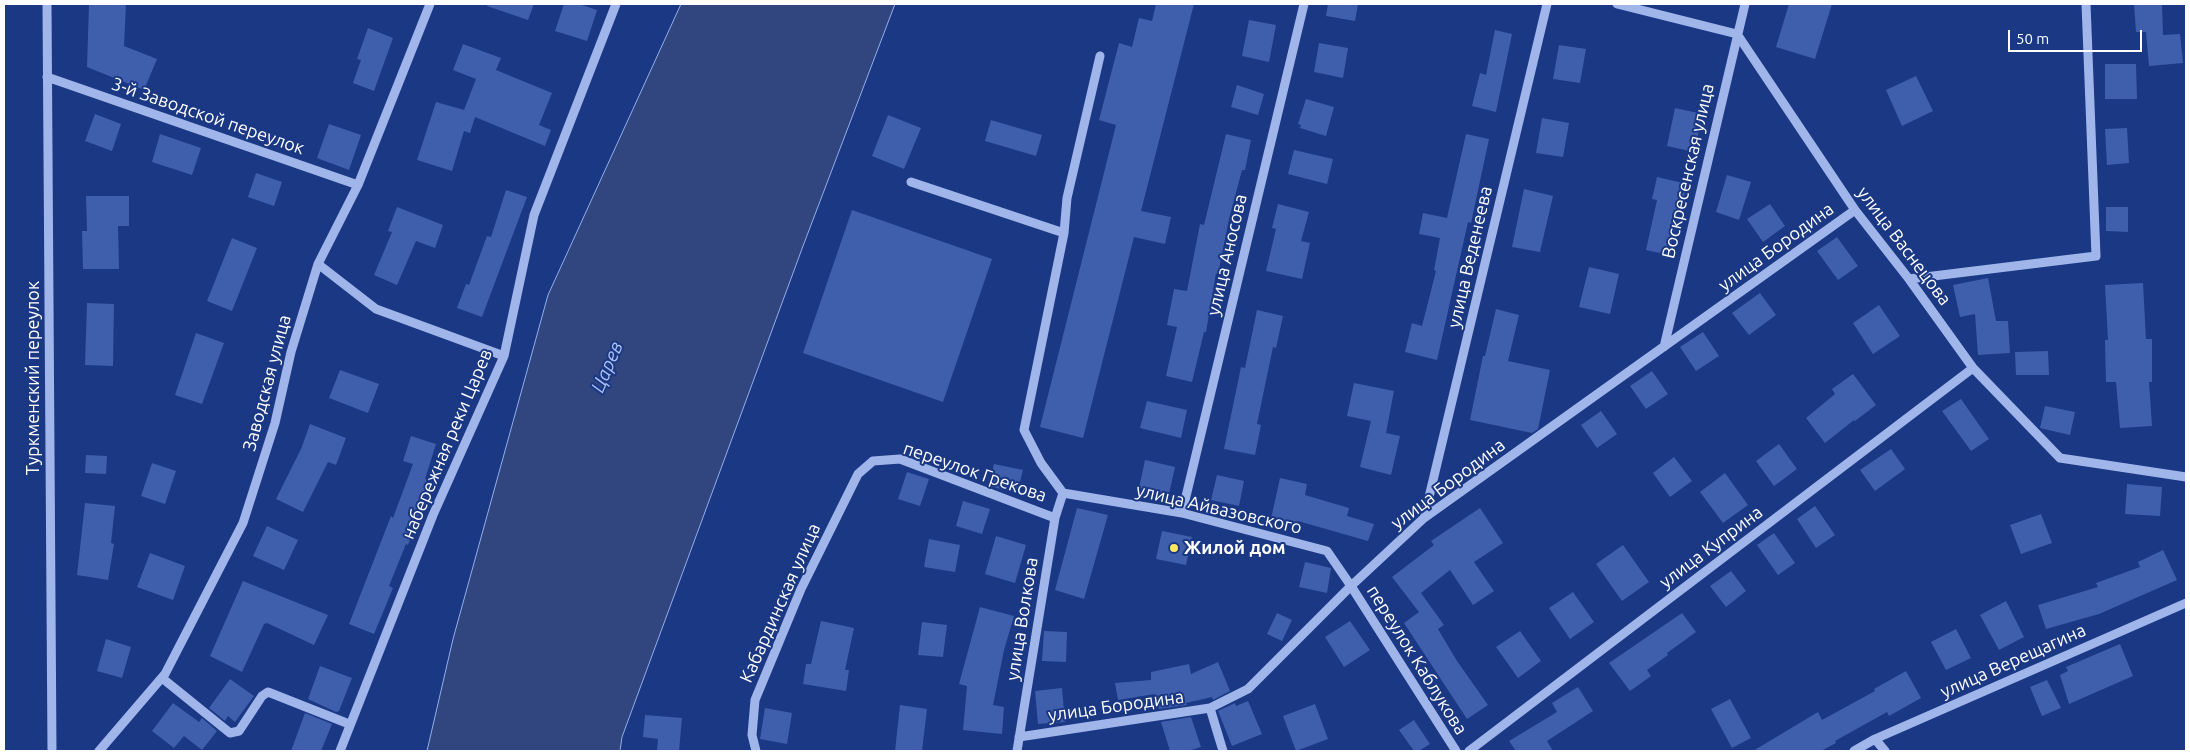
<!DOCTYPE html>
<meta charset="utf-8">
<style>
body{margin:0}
#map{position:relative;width:2190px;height:755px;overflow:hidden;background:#1b3884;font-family:Ubuntu,sans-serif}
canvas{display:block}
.frame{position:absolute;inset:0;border:5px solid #fff;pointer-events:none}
.scale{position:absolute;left:2008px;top:30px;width:134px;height:22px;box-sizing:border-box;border:2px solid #fff;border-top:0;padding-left:6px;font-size:15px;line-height:18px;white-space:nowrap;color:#fff;-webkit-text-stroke:4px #1b3884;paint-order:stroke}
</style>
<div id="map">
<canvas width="2190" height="755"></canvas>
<div class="frame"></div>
<div class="scale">50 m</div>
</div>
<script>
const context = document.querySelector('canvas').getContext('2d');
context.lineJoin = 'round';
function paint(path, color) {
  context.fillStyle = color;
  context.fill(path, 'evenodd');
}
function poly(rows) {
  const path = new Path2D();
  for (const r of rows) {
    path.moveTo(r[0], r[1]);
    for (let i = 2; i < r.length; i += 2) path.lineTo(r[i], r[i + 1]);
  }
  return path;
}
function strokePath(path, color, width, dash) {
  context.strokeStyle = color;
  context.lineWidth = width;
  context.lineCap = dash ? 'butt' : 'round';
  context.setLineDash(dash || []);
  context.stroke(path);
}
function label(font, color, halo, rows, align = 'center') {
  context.font = font + ' Ubuntu,sans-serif';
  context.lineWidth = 4;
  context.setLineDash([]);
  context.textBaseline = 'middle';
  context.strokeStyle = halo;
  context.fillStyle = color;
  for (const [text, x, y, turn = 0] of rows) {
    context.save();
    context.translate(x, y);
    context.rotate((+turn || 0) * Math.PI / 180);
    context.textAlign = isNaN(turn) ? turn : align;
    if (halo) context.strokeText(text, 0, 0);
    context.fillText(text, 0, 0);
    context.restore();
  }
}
const water = poly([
 [681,4,895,4,803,246,622,737,620,751,427,751,453,639,548,295,681,4]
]);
paint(water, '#31467f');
strokePath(water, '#93afed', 1);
paint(poly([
 [89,4,126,4,124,46,157,59,144,90,87,67],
 [488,4,534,4,528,20,487,6],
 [564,4,579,4,597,10,587,41,555,31],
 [1156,4,1194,4,1141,211,1171,217,1165,244,1134,237,1083,438,1040,427,1116,125,1099,120,1119,43,1132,47,1139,18,1152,21],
 [1328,4,1358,4,1355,21,1326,16],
 [1789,4,1832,4,1815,59,1776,47],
 [2134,4,2162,4,2163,35,2180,34,2183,63,2149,66,2146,32,2136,32],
 [1249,20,1276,25,1269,62,1242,56],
 [368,28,393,38,374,91,353,83,361,60,357,59],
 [1495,30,1512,34,1496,112,1472,106,1480,73,1486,75],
 [1319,43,1348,48,1343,78,1314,72],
 [463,44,501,58,496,70,552,93,539,125,551,130,545,146,475,117,470,133,464,131,452,171,417,160,436,102,464,110,476,79,453,70],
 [1559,45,1586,49,1580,83,1553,79],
 [2105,64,2136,64,2137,99,2105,99],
 [1916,76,1933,111,1902,126,1886,90],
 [1237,85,1264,94,1258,115,1231,107],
 [1306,99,1334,107,1326,136,1300,128,1301,125,1298,124],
 [1675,108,1703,114,1694,152,1667,146],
 [95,114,121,124,112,151,85,141],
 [888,115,921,128,904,169,872,156],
 [1542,118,1569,123,1563,157,1536,153],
 [991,120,1042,135,1036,156,985,141],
 [329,124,361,135,349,170,317,158],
 [2127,128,2129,163,2107,165,2105,129],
 [160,134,201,148,192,175,152,162],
 [1226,134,1251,140,1245,170,1242,170,1229,219,1218,274,1216,273,1206,332,1204,332,1192,382,1166,376,1177,327,1167,325,1174,289,1187,291,1200,224,1204,225],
 [1466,134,1489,139,1471,223,1468,222,1437,360,1405,352,1412,323,1422,326,1436,271,1434,270,1440,238,1419,234,1423,213,1447,218],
 [1294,150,1333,159,1327,184,1288,174],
 [256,173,282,182,274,206,248,197],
 [1727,175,1751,182,1739,220,1716,212],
 [1657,177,1687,184,1682,206,1680,206,1669,255,1646,250,1657,200,1652,199],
 [1524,189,1553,196,1540,252,1512,247],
 [506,190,527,197,482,317,457,308,466,284,469,285,487,236,491,237],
 [86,196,129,196,129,226,118,226,119,269,83,269,82,231,87,231],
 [1278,204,1309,212,1301,241,1310,243,1302,279,1266,271,1276,229,1272,228],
 [1770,204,1785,226,1763,242,1747,219],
 [397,207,443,225,435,248,416,241,397,285,374,275,392,232,388,231],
 [2106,207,2128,207,2128,232,2106,231],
 [852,210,992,259,943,402,803,353],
 [1837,237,1858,266,1838,280,1817,251],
 [232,238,257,248,232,311,207,301],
 [1589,267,1619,274,1610,314,1579,307],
 [1988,278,1996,321,2008,321,2010,353,1978,355,1975,314,1960,317,1953,285],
 [2143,283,2146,339,2152,339,2152,382,2149,382,2152,426,2120,428,2116,382,2106,382,2105,340,2108,340,2105,285],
 [1760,293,1776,315,1749,335,1732,313],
 [87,303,114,304,113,366,85,365],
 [1879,305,1900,336,1873,354,1853,323],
 [1496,309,1519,315,1508,361,1550,370,1538,429,1532,433,1470,420,1483,356,1485,356],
 [1257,310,1283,316,1276,348,1273,347,1257,424,1261,425,1255,455,1224,449,1241,367,1245,368],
 [1703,332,1719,356,1696,371,1680,347],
 [196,333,224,343,202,404,175,395],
 [2048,351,2049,375,2016,375,2015,352],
 [340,370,379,384,368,413,329,398],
 [1652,371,1668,394,1646,409,1630,386],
 [1853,374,1876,405,1855,421,1854,420,1825,443,1806,418,1835,394,1832,389],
 [1354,383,1394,391,1386,433,1400,436,1391,475,1360,467,1371,421,1347,416],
 [1961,399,1989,439,1971,451,1942,411],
 [1147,401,1187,410,1181,438,1140,428],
 [2045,406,2075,412,2070,435,2040,428],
 [1601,411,1617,434,1597,448,1581,425],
 [310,424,346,438,336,465,328,462,303,512,276,499,301,449],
 [411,436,436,444,425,479,431,481,408,545,406,544,389,586,393,588,374,634,349,624,391,516,393,518,413,464,403,461],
 [1779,444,1797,469,1774,486,1756,461],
 [1891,449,1905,469,1875,491,1860,470],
 [86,455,107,456,106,474,85,473],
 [1674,457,1692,481,1670,497,1653,473],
 [1145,460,1175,467,1169,494,1139,488],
 [152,463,176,471,165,504,141,496],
 [994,464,1023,470,1017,493,989,486],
 [907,472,929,479,920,506,898,499],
 [1725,473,1748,505,1723,523,1700,492],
 [1217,475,1244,481,1239,506,1211,500],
 [1280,478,1307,484,1305,495,1349,508,1347,516,1374,524,1368,541,1298,521,1298,525,1271,519],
 [2127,484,2162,487,2160,516,2125,514],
 [963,501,990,509,982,534,956,526],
 [85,503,115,506,111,543,114,544,108,580,77,575],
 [1815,506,1835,535,1816,548,1797,519],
 [1077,508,1108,515,1084,599,1055,590],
 [1480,508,1503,543,1474,562,1494,591,1473,605,1450,570,1421,593,1444,625,1438,629,1457,661,1488,705,1467,719,1404,623,1419,612,1392,577,1434,545,1431,541],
 [2041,514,2052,543,2021,554,2010,525],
 [267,526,298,540,284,570,253,556],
 [1162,531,1192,537,1186,565,1156,559],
 [1774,533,1795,563,1778,575,1757,545],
 [996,536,1026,545,1015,583,985,574],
 [929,539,960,545,955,572,924,567],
 [1623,545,1649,582,1622,601,1596,564],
 [2163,550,2177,580,2099,614,2046,629,2038,605,2098,587,2096,583,2140,567,2138,562],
 [150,553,185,566,173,600,137,587],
 [1305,562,1331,568,1327,593,1299,587],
 [1731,571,1746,591,1726,607,1710,586],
 [243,581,328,615,314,645,267,623,264,624,242,672,210,656],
 [1573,592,1594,622,1570,639,1549,608],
 [2006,601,2024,637,1999,650,1980,615],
 [980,607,1014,616,1004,650,993,705,1004,707,1002,734,963,730,967,686,959,684],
 [1277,613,1292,620,1282,641,1267,634],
 [1682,613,1696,632,1667,653,1668,655,1647,670,1651,676,1630,691,1609,663],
 [821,621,854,628,845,670,849,670,846,691,803,684,806,664,811,664],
 [1350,621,1370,650,1344,667,1325,637],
 [922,622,947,625,943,657,918,655],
 [1956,629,1971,658,1946,670,1931,642],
 [1044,631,1067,632,1066,662,1042,661],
 [1520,631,1541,661,1518,678,1496,647],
 [106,639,131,647,122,678,97,671],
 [2120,644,2133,676,2069,704,2060,675,2068,671,2066,667],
 [1218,662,1230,691,1213,700,1212,697,1186,703,1187,705,1159,709,1155,694,1118,700,1115,683,1151,680,1151,672,1189,664,1191,674],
 [320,666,352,678,339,711,336,712,308,699],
 [1906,671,1921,698,1889,716,1887,712,1835,741,1836,743,1821,751,1753,751,1818,712,1822,720,1875,691,1874,689],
 [230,679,254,696,235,722,228,716,225,721,209,708],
 [2047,680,2061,708,2042,716,2030,687],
 [1578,687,1593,711,1547,741,1553,751,1516,751,1509,741,1557,712,1552,703],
 [1062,688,1065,722,1038,724,1035,691],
 [1730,699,1751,738,1732,748,1711,709],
 [1248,701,1262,734,1232,746,1218,711,1235,703,1236,706],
 [173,703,199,722,202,718,217,731,202,750,184,736,174,748,152,731],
 [1315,704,1328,739,1296,751,1283,716],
 [900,705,927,709,922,751,895,751],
 [765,708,792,713,787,744,760,739],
 [305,713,332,724,321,751,291,751],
 [645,715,682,718,679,751,657,751,658,739,643,737],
 [1191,717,1201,747,1188,751,1170,751,1161,722],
 [1414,720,1430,744,1419,751,1414,751,1399,730]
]), '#3f5eab');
strokePath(poly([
 [47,4,52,751],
 [1617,4,1737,34,1855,210,1909,279,1973,368,2060,458,2186,477],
 [47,77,358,185],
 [911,182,1064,233],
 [318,264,376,309,504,356],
 [1909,279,2096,256,2086,4],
 [1664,347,1745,4],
 [1063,493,1182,513,1327,551,1351,586,1456,751],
 [1063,493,1041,463,1024,430,1064,233,1067,198,1100,56],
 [1182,513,1304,4],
 [1424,518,1547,4],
 [162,678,230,733,239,731,262,696,268,692,349,724],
 [1210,708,1223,751],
 [1019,737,1210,708,1248,689,1351,586,1424,518,1855,210],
 [1875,739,1885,751],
 [99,751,165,674,243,523,275,423,291,352,318,264,358,185,430,4],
 [340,751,433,515,504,356,534,215,616,4],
 [756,751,752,735,755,700,801,589,858,474,873,461,900,459,1055,518],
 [1017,751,1055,518,1063,493],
 [1469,751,1973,368],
 [1854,751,1875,739,2186,603]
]), '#a0b6eb', 9);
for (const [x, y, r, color] of [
 [1174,548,5,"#fde85d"]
]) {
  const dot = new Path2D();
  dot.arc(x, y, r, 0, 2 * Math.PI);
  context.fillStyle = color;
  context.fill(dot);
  strokePath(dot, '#1b3884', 2);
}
label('18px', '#fff', '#1b3884', [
 ["3-й Заводской переулок",208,116,19],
 ["Воскресенская улица",1688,171,-77],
 ["улица Васнецова",1904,246,53],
 ["улица Бородина",1776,247,-36],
 ["улица Аносова",1227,255,-77],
 ["улица Веденеева",1470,257,-77],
 ["Туркменский переулок",33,378,-90],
 ["Заводская улица",267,383,-75],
 ["набережная реки Царев",447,444,-67],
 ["переулок Грекова",975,472,19],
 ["улица Бородина",1448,484,-37],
 ["улица Айвазовского",1219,509,13],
 ["улица Куприна",1711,547,-37],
 ["Кабардинская улица",780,603,-66],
 ["улица Волкова",1022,619,-81],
 ["переулок Каблукова",1417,660,58],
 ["улица Верещагина",2013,661,-24],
 ["улица Бородина",1116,706,-8]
]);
label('bold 18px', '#fff', '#1b3884', [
 ["Жилой дом",1184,548]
], 'left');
label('italic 19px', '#acc1f3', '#1b3884', [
 ["Царев",607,367,-67]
]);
</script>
